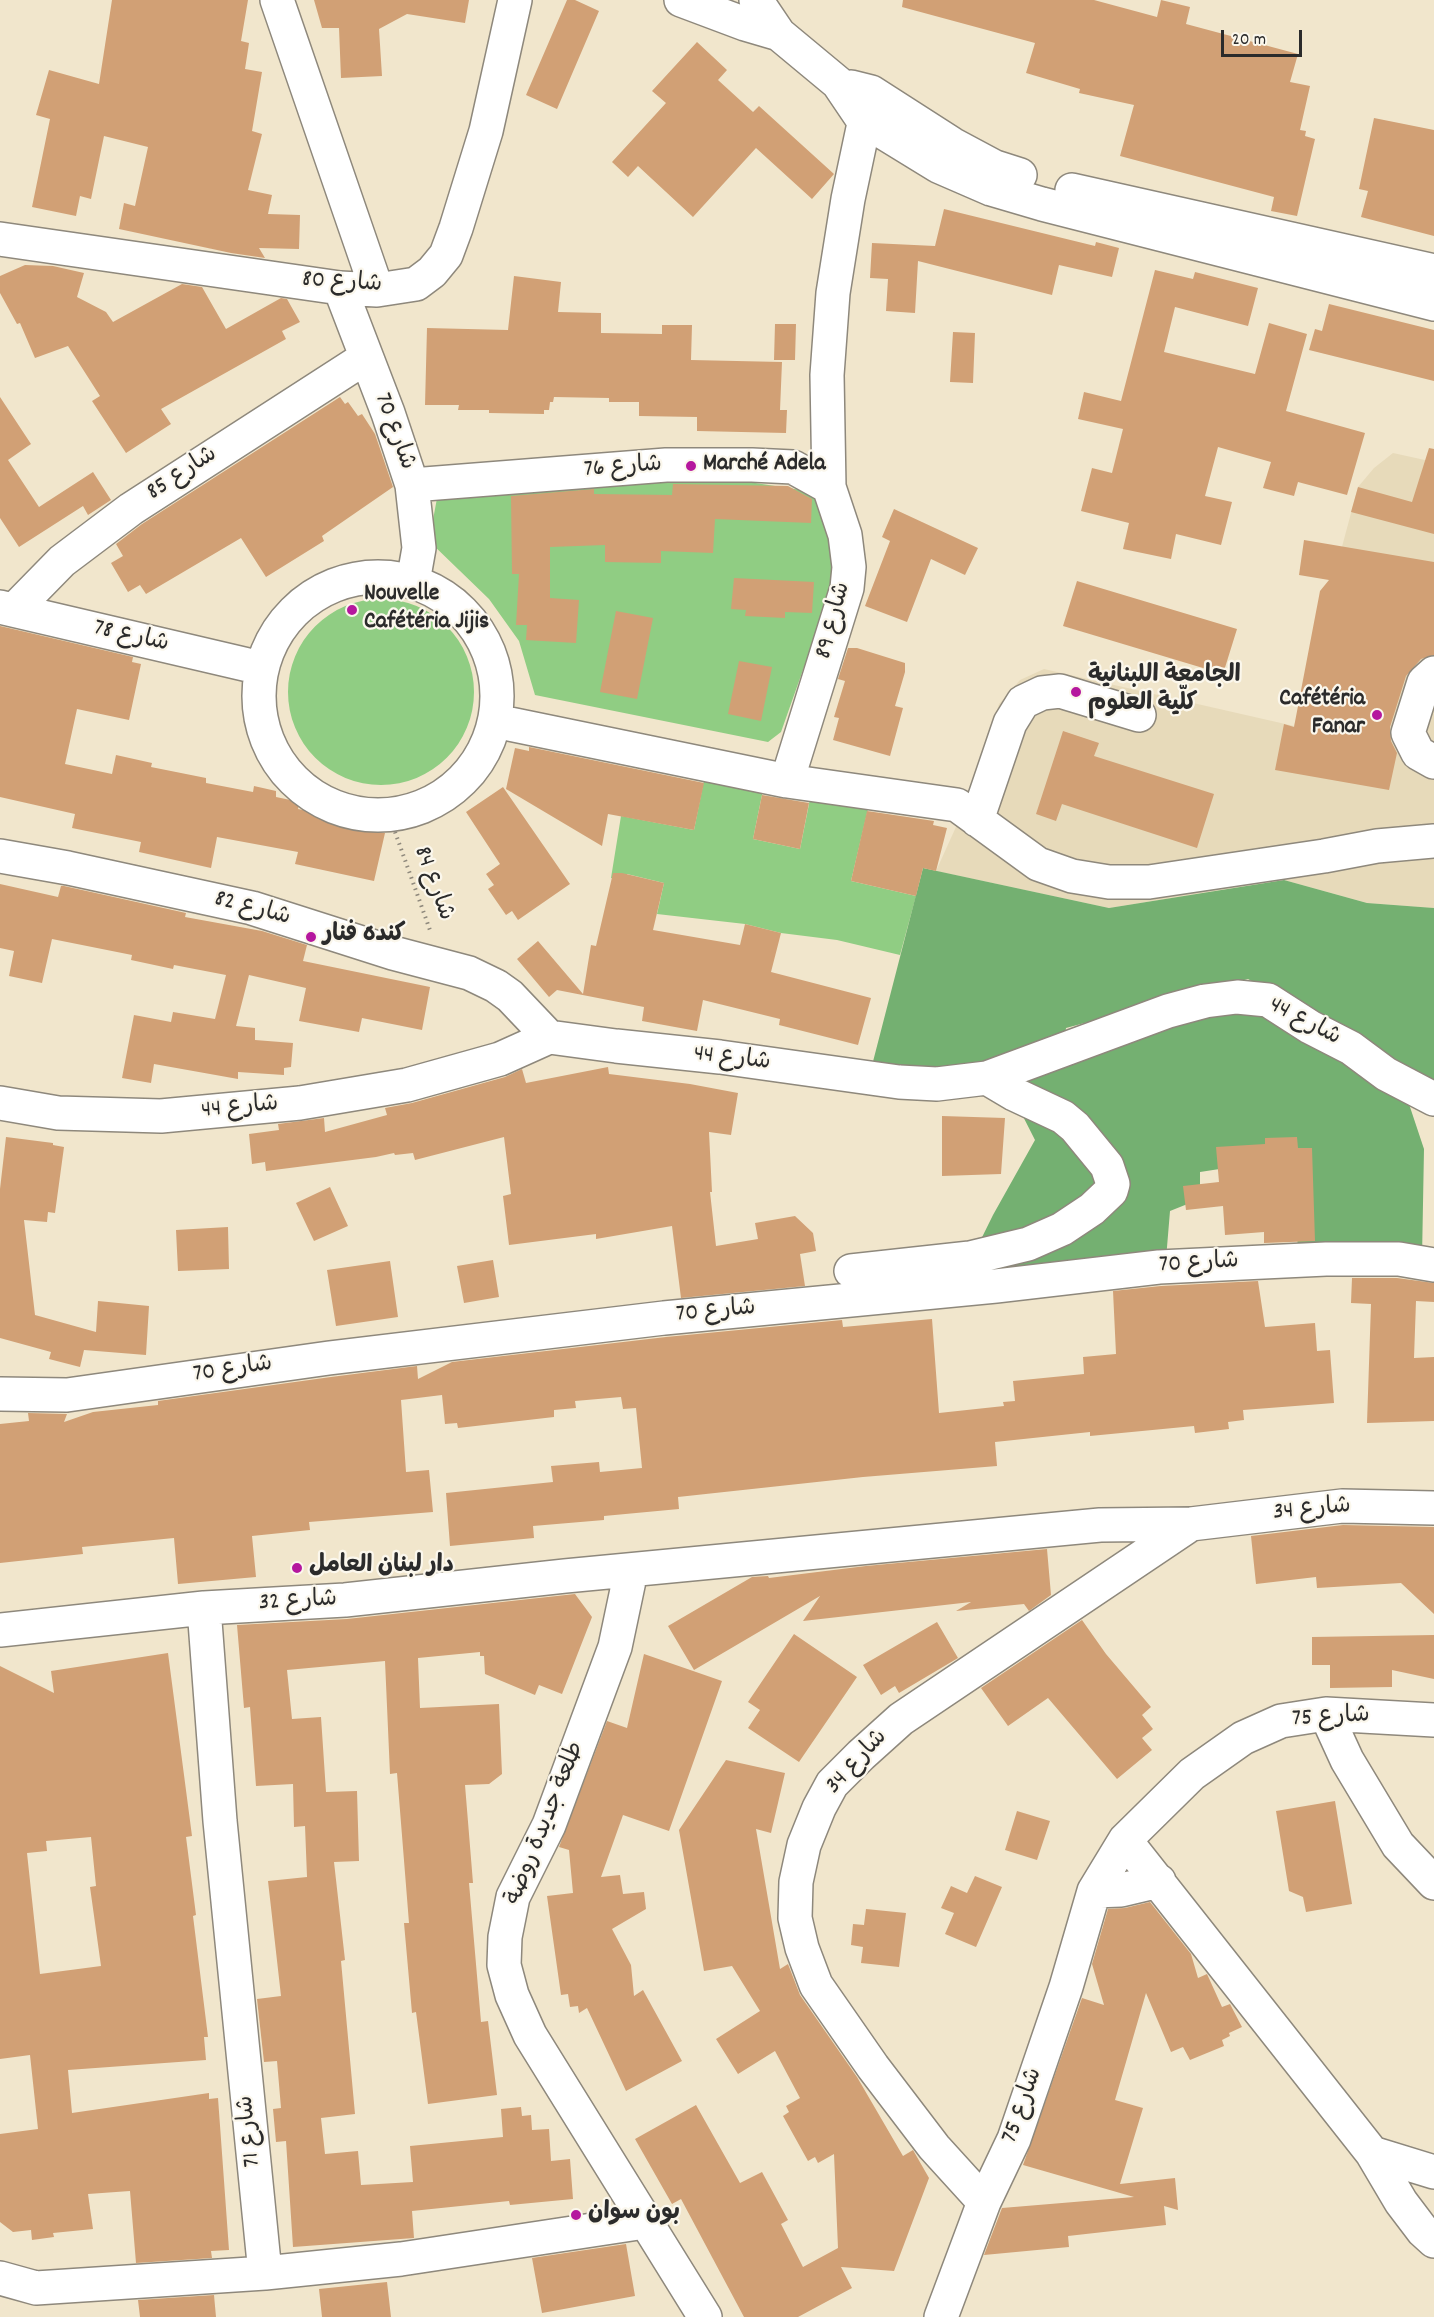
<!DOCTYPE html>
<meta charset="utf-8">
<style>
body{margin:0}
#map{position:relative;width:1434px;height:2317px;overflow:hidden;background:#f1e6cc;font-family:Dekko,sans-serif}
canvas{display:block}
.scale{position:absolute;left:1221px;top:30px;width:81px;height:27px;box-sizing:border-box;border:3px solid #2b2b2b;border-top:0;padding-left:8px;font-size:18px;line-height:21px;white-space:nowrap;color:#2b2b2b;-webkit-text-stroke:4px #fbf7ec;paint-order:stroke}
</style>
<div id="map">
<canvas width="1434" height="2317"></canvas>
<div class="scale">20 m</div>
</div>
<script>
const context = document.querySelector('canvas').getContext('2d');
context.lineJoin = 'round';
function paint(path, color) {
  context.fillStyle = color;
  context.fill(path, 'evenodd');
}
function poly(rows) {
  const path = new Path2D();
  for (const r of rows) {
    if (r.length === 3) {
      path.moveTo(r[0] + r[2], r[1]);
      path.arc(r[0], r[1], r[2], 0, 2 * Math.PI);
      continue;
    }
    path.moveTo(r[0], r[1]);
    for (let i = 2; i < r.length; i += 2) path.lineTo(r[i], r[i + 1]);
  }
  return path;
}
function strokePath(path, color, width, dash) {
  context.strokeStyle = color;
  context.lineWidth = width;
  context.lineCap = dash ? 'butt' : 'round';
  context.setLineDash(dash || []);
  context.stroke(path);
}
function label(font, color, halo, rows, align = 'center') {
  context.font = font + ' Dekko,"Playpen Sans Arabic",sans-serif';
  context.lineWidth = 4.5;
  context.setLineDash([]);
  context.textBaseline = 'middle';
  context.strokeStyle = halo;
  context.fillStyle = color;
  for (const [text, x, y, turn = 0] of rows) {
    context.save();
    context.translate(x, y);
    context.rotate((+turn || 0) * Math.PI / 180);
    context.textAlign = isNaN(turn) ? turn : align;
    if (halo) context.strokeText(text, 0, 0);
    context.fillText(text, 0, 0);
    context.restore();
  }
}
paint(poly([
 [1393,453,1434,462,1434,908,1367,903,1284,880,1109,908,936,871,970,796,999,704,1020,680,1044,669,1294,726,1358,487,1374,468]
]), '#e7daba');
paint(poly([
 [716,477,821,493,826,531,833,558,833,585,781,732,768,742,535,695,519,641,489,599,429,541,438,493],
 [381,692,93],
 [704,780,763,790,753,839,800,849,810,799,868,809,851,881,916,896,900,955,837,940,781,933,745,924,657,914,664,883,627,874,625,881,611,878,621,816,694,830]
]), '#90cd83');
paint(poly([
 [923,868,1109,908,1284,880,1367,903,1434,908,1434,1085,1248,979,1066,1028,1063,1050,1247,1002,1406,1095,1424,1149,1422,1258,1299,1260,1293,1188,1252,1164,1200,1172,1200,1199,1170,1211,1166,1259,956,1290,993,1215,1035,1140,1005,1081,869,1077]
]), '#74b071');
paint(poly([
 [112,0,248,0,241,41,249,43,245,69,262,72,252,131,262,134,248,190,272,195,268,214,300,215,299,249,259,248,265,258,231,253,119,229,124,203,135,206,148,147,104,136,91,199,80,196,76,216,32,207,50,119,36,115,49,70,99,84],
 [314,0,469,0,465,23,407,14,379,29,382,76,341,78,339,28,322,28],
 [567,0,575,0,599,11,557,109,526,95],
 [903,0,1094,0,1157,17,1161,0,1190,7,1186,24,1298,54,1290,82,1310,86,1300,130,1306,131,1305,136,1315,139,1297,216,1271,211,1274,197,1120,156,1134,105,1079,93,1080,89,1026,73,1035,43,902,7],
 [697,42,727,70,718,80,753,112,759,106,834,174,812,199,756,148,693,217,638,166,628,177,612,162,666,103,652,91],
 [1374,118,1434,130,1434,236,1361,217,1368,191,1359,189],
 [944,209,1095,246,1096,242,1119,248,1112,277,1059,265,1052,295,918,261,915,313,886,311,888,279,870,278,872,243,935,246],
 [25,265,53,266,84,273,77,297,106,312,113,322,182,284,202,287,226,329,281,298,287,299,300,322,282,331,286,339,161,409,171,424,126,453,92,401,100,396,68,346,35,358,20,323,17,324,0,293,0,276],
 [1155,270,1193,279,1195,272,1258,288,1248,326,1175,307,1164,352,1255,374,1269,323,1307,334,1286,411,1365,433,1347,495,1298,482,1294,496,1263,488,1271,462,1218,447,1205,496,1232,502,1221,545,1176,534,1171,559,1123,549,1129,523,1081,511,1092,468,1112,473,1123,429,1078,419,1084,392,1121,401],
 [514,276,561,282,558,312,601,313,601,333,662,334,662,325,692,325,691,360,782,362,780,410,787,410,786,433,697,431,697,417,639,416,639,402,609,402,609,398,554,397,553,402,550,402,549,410,544,410,544,414,489,413,489,410,458,410,459,405,425,405,427,328,508,330],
 [1329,304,1434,330,1434,381,1309,350,1315,329,1322,331],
 [775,324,796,324,795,360,774,360],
 [953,332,975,333,973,383,950,382],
 [0,397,31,444,8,460,39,507,93,472,111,500,88,515,83,506,19,547,0,518],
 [340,397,345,404,348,402,358,416,362,414,375,434,393,487,322,536,324,541,266,577,241,538,146,594,140,585,128,592,111,563,123,556,116,544,142,524],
 [1429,448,1434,449,1434,534,1351,512,1358,487,1412,502],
 [673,484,788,486,812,499,811,523,715,519,713,553,661,551,661,563,605,562,605,545,550,547,550,598,579,600,576,643,526,640,527,625,516,625,519,574,512,574,511,496,594,489,594,494,672,495],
 [894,509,978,548,965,575,931,559,907,622,865,606,890,541,882,537],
 [1304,540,1434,562,1434,655,1421,659,1406,676,1390,727,1391,741,1397,753,1389,790,1275,770,1284,724,1294,727,1320,591,1329,580,1299,575],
 [734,578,814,582,812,613,785,612,785,618,745,616,746,610,731,609],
 [1077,581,1237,629,1223,674,1063,626],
 [616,611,653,618,637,699,600,692],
 [0,626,133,657,132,662,141,664,129,720,77,709,65,764,112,774,116,755,152,763,151,767,206,778,206,783,253,792,254,786,276,791,276,797,300,802,298,809,374,825,372,831,385,833,374,881,295,864,298,852,217,837,211,868,139,852,141,842,72,828,75,814,0,797],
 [848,648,857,648,905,663,905,672,895,706,903,708,890,756,833,740,839,718,834,717,845,681,838,679],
 [739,661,772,667,761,721,728,714],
 [1063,731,1099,743,1094,756,1214,794,1197,848,1062,804,1056,821,1036,814],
 [529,747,704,783,694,830,608,814,602,846,506,789,515,748,529,751],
 [503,787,570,884,518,920,512,911,506,915,488,889,494,885,486,874,500,864,466,812],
 [762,795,809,803,800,849,753,839],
 [867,811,934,821,933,825,947,828,936,871,923,868,916,896,851,881],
 [613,873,622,873,664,883,653,930,740,945,745,924,781,933,771,972,871,998,858,1045,779,1025,780,1019,703,1000,697,1031,642,1021,644,1007,557,990,549,997,517,959,538,941,583,994,591,945,596,946],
 [0,884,58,897,61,886,64,886,186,913,185,917,262,931,307,945,303,961,430,987,422,1030,362,1018,359,1032,299,1021,306,988,249,975,236,1026,255,1028,255,1040,293,1043,291,1067,284,1068,284,1075,238,1072,238,1079,154,1064,151,1083,122,1078,134,1015,171,1022,173,1012,215,1019,226,975,174,965,173,969,131,960,132,955,52,939,42,983,9,976,14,951,0,948],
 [608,1067,609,1074,690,1084,738,1093,731,1135,709,1132,712,1192,710,1192,716,1246,758,1239,755,1223,795,1216,813,1233,816,1251,800,1254,805,1286,681,1298,672,1226,596,1239,596,1234,509,1245,503,1196,511,1194,504,1137,415,1160,413,1153,395,1155,394,1153,376,1157,266,1171,265,1162,252,1164,249,1134,279,1130,278,1124,324,1118,325,1132,387,1115,385,1108,412,1103,505,1077,522,1069,526,1083],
 [942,1116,1005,1118,1001,1174,942,1176],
 [6,1137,53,1143,53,1145,64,1147,55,1213,48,1212,47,1222,24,1220,35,1315,96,1332,98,1301,149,1306,146,1355,84,1350,80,1367,49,1359,51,1352,0,1338,0,1189],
 [1297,1137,1298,1148,1312,1148,1315,1241,1264,1243,1264,1232,1225,1235,1223,1206,1186,1210,1183,1186,1219,1182,1216,1147,1265,1144,1265,1138],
 [330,1187,348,1226,314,1241,296,1203],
 [228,1227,229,1269,178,1271,176,1230],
 [493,1260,499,1297,464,1303,457,1266],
 [390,1261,398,1317,336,1326,327,1270],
 [1352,1278,1397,1278,1434,1283,1434,1302,1416,1301,1414,1358,1434,1357,1434,1421,1367,1423,1371,1304,1351,1303],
 [1258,1281,1265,1327,1315,1323,1317,1351,1330,1350,1334,1403,1243,1410,1244,1420,1228,1422,1229,1429,1195,1433,1194,1426,1090,1436,1090,1432,995,1442,997,1466,863,1477,678,1497,679,1509,604,1516,604,1520,533,1526,534,1538,450,1546,446,1493,553,1482,551,1466,599,1462,600,1472,642,1468,636,1408,623,1409,621,1397,575,1401,576,1408,554,1410,554,1417,458,1428,457,1423,445,1424,442,1395,401,1400,406,1472,429,1470,433,1512,309,1522,310,1530,252,1536,256,1577,178,1584,174,1538,82,1547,83,1554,0,1563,0,1424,29,1421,28,1413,67,1414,64,1422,93,1412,158,1405,158,1401,331,1377,417,1366,418,1379,452,1362,666,1337,842,1320,843,1327,932,1319,939,1413,1004,1406,1003,1402,1015,1401,1013,1381,1084,1374,1083,1357,1116,1354,1113,1291,1161,1286],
 [1343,1525,1434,1527,1434,1614,1401,1583,1317,1588,1316,1577,1256,1584,1251,1536],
 [1047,1549,1051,1595,1029,1611,1024,1604,956,1611,971,1602,803,1621,820,1596,694,1670,668,1626,752,1577,768,1576,769,1578,866,1566],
 [575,1594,592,1617,562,1694,539,1685,535,1695,485,1674,484,1656,480,1656,480,1652,418,1658,420,1708,499,1704,502,1774,489,1784,465,1785,473,1883,469,1883,481,2022,488,2021,497,2095,428,2104,416,2012,412,2013,404,1923,409,1923,397,1773,390,1774,385,1661,287,1670,292,1719,321,1717,326,1792,357,1791,359,1861,334,1862,345,1960,341,1961,355,2114,321,2118,325,2154,358,2151,361,2185,413,2182,410,2146,503,2137,501,2109,521,2107,522,2116,531,2115,532,2130,549,2129,551,2161,570,2159,573,2199,510,2205,509,2201,412,2211,414,2238,293,2247,286,2141,276,2142,273,2109,281,2108,277,2061,264,2062,257,1999,281,1996,268,1881,307,1877,305,1826,294,1827,293,1784,256,1786,250,1707,244,1708,237,1625,347,1619],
 [1082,1620,1106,1654,1151,1707,1142,1715,1153,1729,1142,1738,1152,1750,1117,1779,1048,1698,1008,1726,981,1688],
 [937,1622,958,1658,899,1693,895,1686,881,1695,863,1665],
 [794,1634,857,1677,799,1762,748,1728,760,1710,748,1702],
 [1434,1635,1434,1679,1392,1670,1392,1687,1330,1688,1330,1665,1312,1665,1312,1637],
 [168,1653,192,1836,186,1837,196,1915,193,1916,208,2037,204,2037,206,2060,68,2070,72,2113,209,2093,209,2099,218,2098,229,2250,211,2251,212,2258,136,2263,130,2191,88,2194,93,2229,53,2233,54,2237,32,2240,31,2230,13,2232,0,2222,0,2134,38,2129,30,2055,0,2059,0,1666,54,1693,51,1671],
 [91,1837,96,1886,90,1887,101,1966,40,1974,27,1853,47,1851,46,1841],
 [644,1654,722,1681,669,1831,623,1815,601,1877,620,1875,623,1894,644,1892,646,1909,612,1929,631,1965,634,1996,643,1990,682,2061,626,2091,587,2008,579,2013,578,2006,570,2007,568,1994,561,1995,547,1896,573,1893,569,1850,559,1847,607,1721,627,1728],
 [726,1760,785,1773,771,1833,756,1829,780,1969,788,1964,800,1995,857,2077,903,2156,913,2150,929,2178,894,2271,841,2267,852,2288,798,2317,744,2317,681,2199,672,2204,635,2139,696,2105,740,2183,762,2172,788,2220,781,2224,803,2267,838,2248,834,2154,818,2163,815,2157,808,2161,783,2116,789,2112,786,2106,800,2098,775,2051,738,2074,716,2039,760,2011,732,1966,704,1971,679,1830],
 [1335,1801,1352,1904,1306,1912,1303,1897,1289,1891,1276,1811],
 [1017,1811,1050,1821,1037,1860,1005,1850],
 [975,1876,1002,1887,976,1947,945,1934,954,1913,941,1908,951,1886,967,1893],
 [1150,1902,1191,1954,1198,1978,1207,1974,1222,2007,1230,2004,1242,2027,1229,2033,1230,2036,1222,2040,1224,2046,1190,2060,1183,2047,1171,2052,1146,1993,1115,2100,1143,2108,1120,2184,1175,2178,1178,2210,1164,2206,1166,2225,1068,2236,1069,2247,984,2255,1002,2208,1134,2197,1023,2165,1082,1998,1104,2005,1092,1964,1108,1909,1125,1908],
 [866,1909,906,1913,899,1967,861,1963,863,1947,851,1945,853,1924,864,1925],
 [626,2244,635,2296,542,2313,532,2258],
 [387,2282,391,2317,322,2317,319,2289],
 [214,2295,216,2317,140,2317,138,2300]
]), '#d1a075');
const minor = poly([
 [277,0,377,290],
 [681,0,745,24,779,34],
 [756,0,779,34,838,83,863,120,938,166,991,189,1042,204,1434,304],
 [851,87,871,92,952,144,995,167,1020,175],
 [1072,190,1434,271],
 [0,239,340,288,377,290,416,284,432,272,446,255,456,228,486,131,515,0],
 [340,288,388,413,412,485,419,548,413,582],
 [412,485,666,465,752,465,793,467,829,487],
 [378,696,119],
 [0,607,261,668],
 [14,610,62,561,131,509,365,358],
 [1434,673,1424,682,1408,733,1418,753,1434,762],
 [495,721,787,781,957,805,1038,864,1072,876,1109,882,1149,882,1324,856,1377,846,1434,841],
 [787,781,847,588,849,567,845,535,829,487,827,375,833,293,848,199,869,100],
 [977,820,1010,723,1023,702,1042,693,1060,691,1139,715],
 [0,856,68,868,252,908,393,953,469,973,496,986,510,996,549,1037],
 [0,1103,58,1113,161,1116,300,1103,407,1085,500,1059,549,1037,616,1046,720,1057,899,1082,937,1084,987,1078,1168,1011,1205,1001,1237,997,1268,1000,1310,1027,1351,1048,1386,1074,1434,1099],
 [851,1271,970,1258,1028,1244,1062,1229,1092,1209,1111,1191,1113,1184,1107,1166,1075,1127,1063,1117,1014,1094,987,1078],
 [0,1394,67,1395,329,1358,664,1318,996,1286,1159,1267,1326,1259,1399,1259,1434,1265],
 [631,1571,615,1647,549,1825,513,1897,505,1937,504,1965,512,1995,530,2035,705,2317],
 [204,1608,220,1821,265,2273],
 [0,1630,204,1608,345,1600,565,1576,1100,1525,1191,1524,1342,1506,1434,1508],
 [1326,1714,1347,1760,1398,1845,1434,1883],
 [1125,1840,1372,2153,1434,2172],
 [1094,1891,1121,1890,1159,1881],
 [1372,2153,1401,2202,1423,2231,1434,2241],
 [984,2202,934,2147,873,2067,816,1985,802,1948,795,1918,796,1882,804,1845,819,1808,832,1784,861,1755,901,1719,1191,1524],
 [0,2278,36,2288,265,2273,401,2259,645,2222],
 [941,2317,984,2202,1014,2139,1066,1987,1094,1891,1125,1840,1192,1774,1243,1738,1281,1721,1326,1714,1434,1720]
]);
strokePath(minor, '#8e887c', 36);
strokePath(poly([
 [389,815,431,933]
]), '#8e887c', 4, [1.5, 4.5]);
strokePath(minor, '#fff', 33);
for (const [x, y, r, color] of [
 [691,466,6,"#b5179e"],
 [352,610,6,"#b5179e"],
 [1076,692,6,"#b5179e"],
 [1377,715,6,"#b5179e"],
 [311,937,6,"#b5179e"],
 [297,1568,6,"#b5179e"],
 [576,2215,6,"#b5179e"]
]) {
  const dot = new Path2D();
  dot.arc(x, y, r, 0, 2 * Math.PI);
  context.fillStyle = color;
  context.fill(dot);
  strokePath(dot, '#fbf7ec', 2);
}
label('24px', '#2b2b2b', '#fbf7ec', [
 ["شارع 80",342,284,4],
 ["شارع 70",393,432,70],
 ["شارع 76",623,469,-4],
 ["شارع 85",183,475,-33],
 ["شارع 89",835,621,-75],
 ["شارع 78",131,638,13],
 ["شارع 84",432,884,70],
 ["شارع 82",252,910,15],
 ["شارع 44",1304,1023,28],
 ["شارع 44",732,1060,7],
 ["شارع 44",240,1109,-5],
 ["شارع 70",1199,1265,-3],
 ["شارع 70",716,1313,-5],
 ["شارع 70",233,1371,-8],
 ["شارع 34",1312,1511,-5],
 ["شارع 32",298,1603,-3],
 ["شارع 75",1331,1719,-3],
 ["شارع 34",858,1763,-47],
 ["طلعة جديدة روضة",547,1824,-68],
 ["شارع 75",1024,2106,-70],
 ["شارع 71",251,2131,-96]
]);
label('bold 24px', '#2b2b2b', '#fbf7ec', [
 ["Marché Adela",703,466],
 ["Nouvelle",364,596],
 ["Cafétéria Jijis",364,624],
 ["الجامعة اللبنانية",1088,678],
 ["كلّية العلوم",1088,706],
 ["Cafétéria",1365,701,"right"],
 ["Fanar",1365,729,"right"],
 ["كنده فنار",323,937],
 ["دار لبنان العامل",309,1568],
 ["بون سوان",588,2215]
], 'left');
</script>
